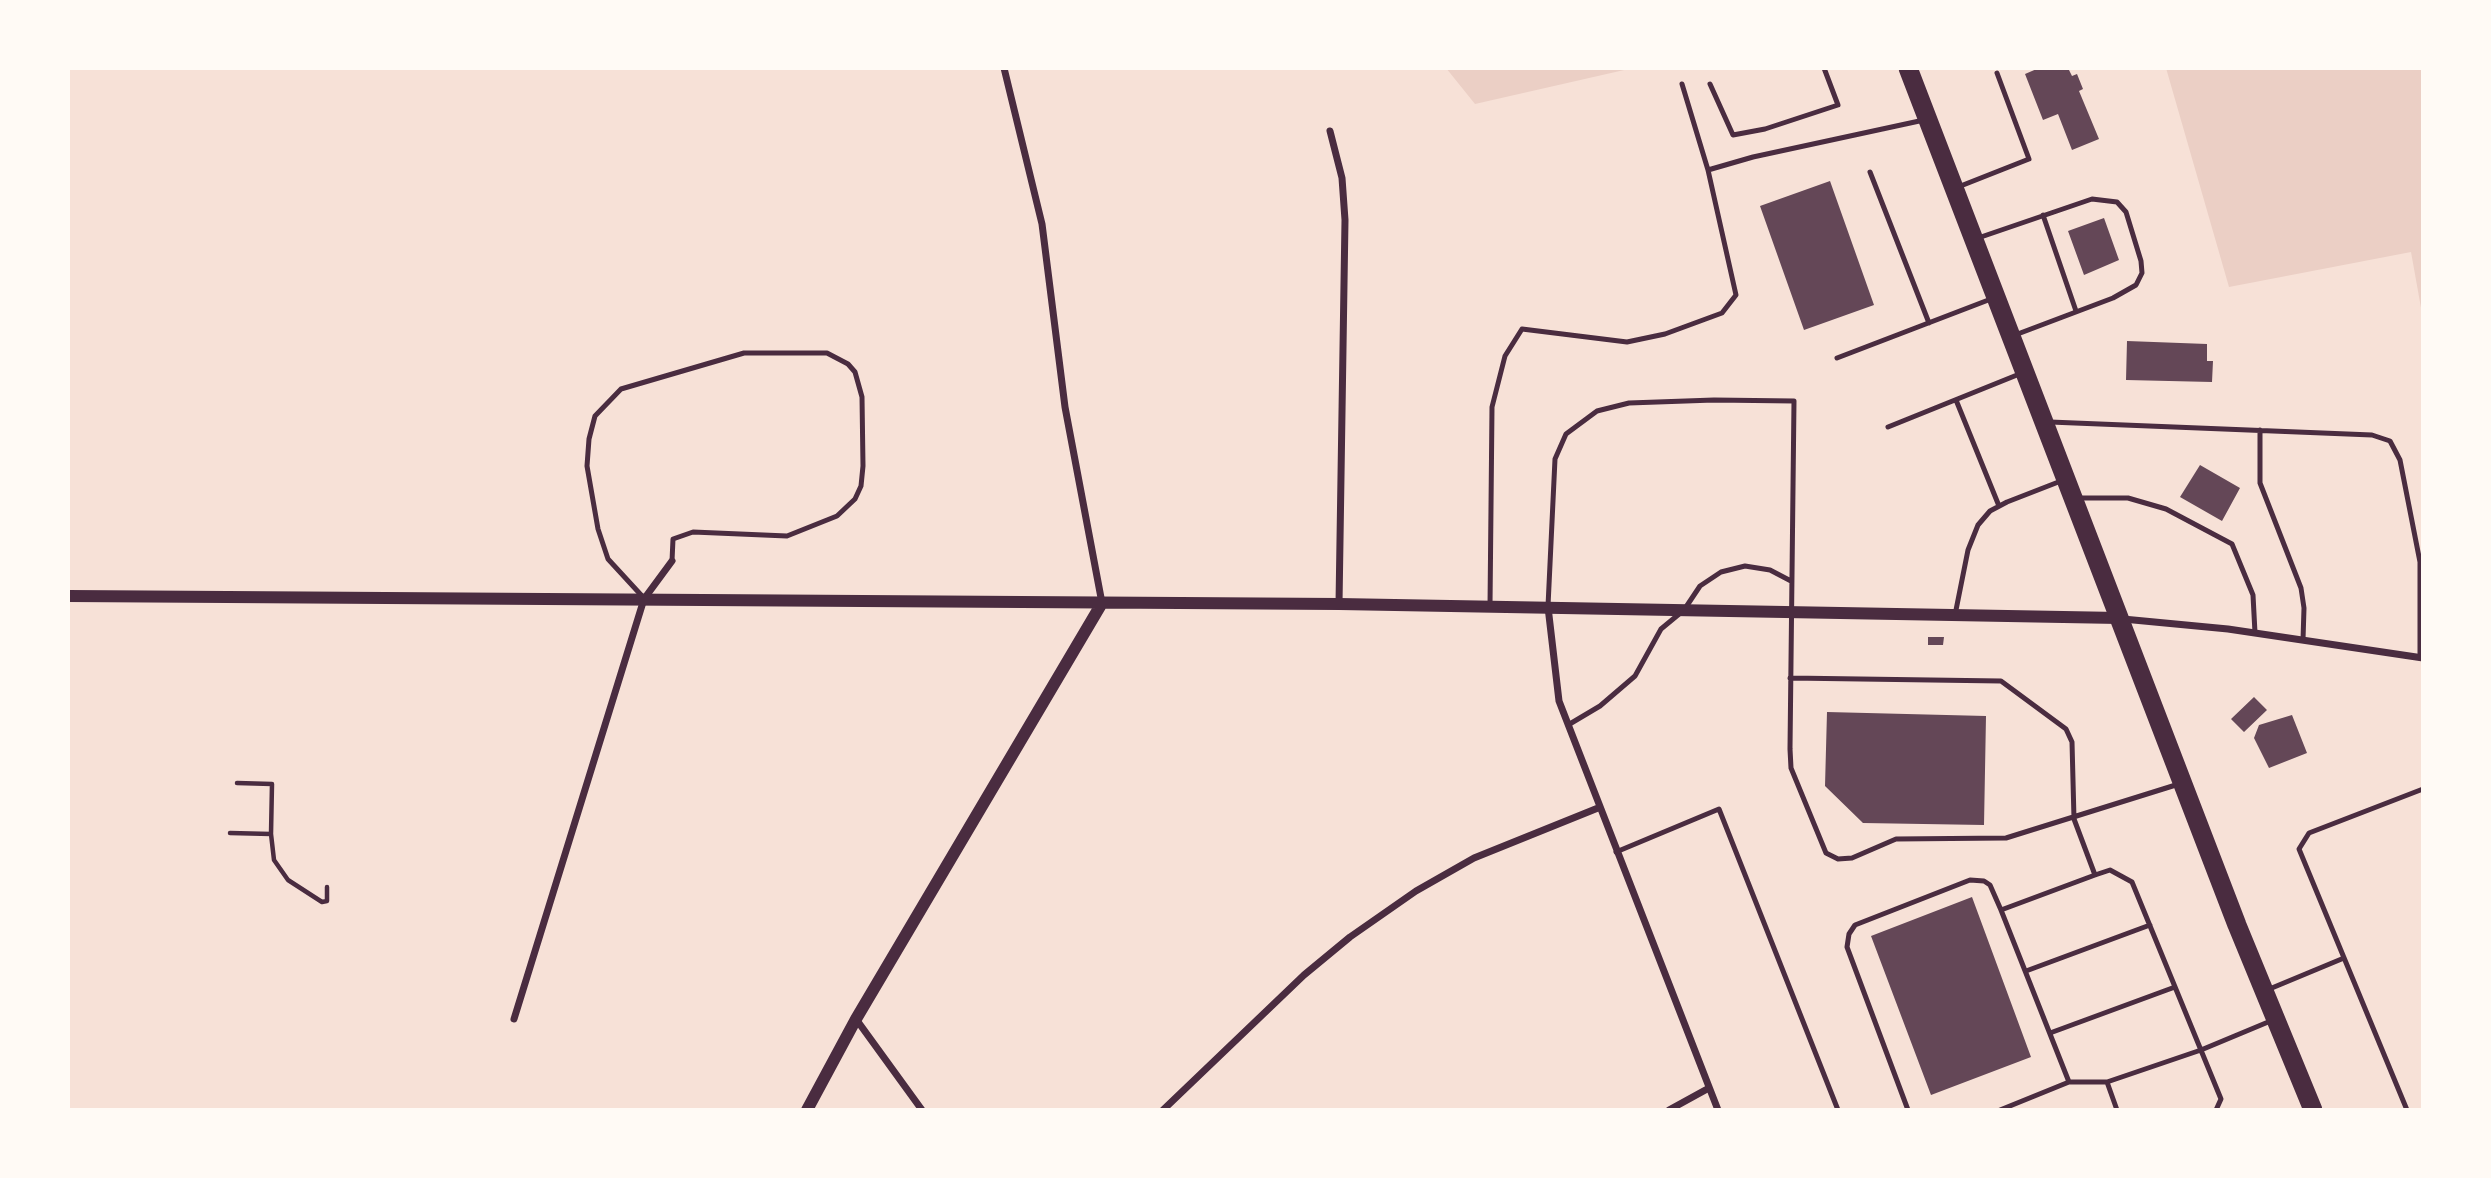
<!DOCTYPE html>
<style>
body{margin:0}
#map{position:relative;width:2491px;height:1178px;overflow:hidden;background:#f7e1d7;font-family:"DM Sans",sans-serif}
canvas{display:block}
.frame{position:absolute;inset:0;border:70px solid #fffaf5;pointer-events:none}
</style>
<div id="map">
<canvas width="2491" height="1178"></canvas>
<div class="frame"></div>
</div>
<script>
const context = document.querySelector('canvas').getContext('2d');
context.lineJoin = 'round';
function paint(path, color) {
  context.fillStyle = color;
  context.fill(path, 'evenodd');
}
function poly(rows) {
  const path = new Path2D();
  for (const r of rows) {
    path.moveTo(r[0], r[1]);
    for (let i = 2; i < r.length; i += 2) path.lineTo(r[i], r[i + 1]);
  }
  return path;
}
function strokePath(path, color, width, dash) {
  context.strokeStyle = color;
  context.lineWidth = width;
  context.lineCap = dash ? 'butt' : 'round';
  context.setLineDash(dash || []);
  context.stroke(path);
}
paint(poly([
 [1446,68,1633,68,1475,104],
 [2166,68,2423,68,2423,319,2411,252,2229,287]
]), '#ebcfc5');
paint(poly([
 [2039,68,2068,68,2072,76,2077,74,2083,89,2079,91,2099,139,2072,150,2058,114,2043,120,2025,74],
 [1830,181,1874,305,1804,330,1760,206],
 [2104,218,2119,260,2084,275,2068,231],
 [2127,341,2207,344,2207,361,2213,361,2212,382,2126,380],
 [2200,465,2240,488,2222,521,2180,497],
 [1928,637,1944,637,1943,645,1928,645],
 [2254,697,2267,710,2244,732,2231,719],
 [1827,712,1986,716,1984,825,1863,823,1825,786],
 [2292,715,2307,753,2269,768,2254,738,2259,725],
 [1972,897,2031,1057,1931,1095,1871,936]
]), '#644757');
strokePath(poly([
 [230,833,271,834,272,784,237,783],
 [271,834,274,860,288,880,322,902,327,901,327,887]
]), '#4a2c40', 4.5);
strokePath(poly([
 [1682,84,1708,170],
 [1710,84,1733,135,1765,129,1838,105,1824,68],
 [1870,172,1929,323],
 [1958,187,2029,159,1997,73],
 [2043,215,2076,311],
 [1978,238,2092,199,2117,202,2126,212,2141,261,2142,273,2136,285,2113,298,2015,335],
 [1837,358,1991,299],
 [1956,400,1999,506],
 [2050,422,2372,435,2390,441,2400,460,2420,562,2420,658],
 [1888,427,2022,373],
 [2260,430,2260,483,2301,588,2304,608,2303,640],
 [2079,498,2128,498,2166,509,2232,544,2253,595,2255,633],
 [642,596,608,559,598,529,587,466,589,439,595,416,621,389,744,353,827,353,848,364,855,372,862,397,863,466,861,486,855,499,837,516,787,536,693,532,673,539,672,561],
 [1490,606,1492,407,1505,356,1522,329,1627,342,1665,334,1722,313,1736,295,1708,170,1753,157,1924,120],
 [1548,606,1555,459,1566,434,1597,411,1629,403,1714,400,1794,401,1790,749,1791,768,1826,853,1838,859,1852,858,1896,839,2006,838,2179,784],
 [1955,615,1968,550,1978,525,1990,511,2007,502,2061,481],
 [1790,678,2001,681,2066,729,2072,742,2074,819,2095,875,2110,870,2132,882,2221,1099,2216,1110],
 [1568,725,1600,706,1635,676,1661,629,1684,610,1700,586,1721,572,1745,566,1770,570,1791,581],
 [1616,852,1719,809,1838,1110],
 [2001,910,2069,1082],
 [2026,971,2150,925],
 [2267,990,2344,958],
 [2050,1033,2175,987],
 [2107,1082,2117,1110],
 [1908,1110,1847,947,1849,934,1855,925,1970,880,1984,881,1990,885,2001,910,2095,875],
 [2000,1110,2069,1082,2107,1082,2201,1050,2273,1020],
 [2407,1110,2299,849,2309,833,2423,789]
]), '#4a2c40', 5);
strokePath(poly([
 [1004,68,1042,224,1065,407,1102,603],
 [1330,131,1342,178,1345,220,1339,604],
 [1548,607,1559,701,1718,1110],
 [2123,619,2228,629,2423,658],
 [514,1019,644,599,672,561],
 [856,1019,922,1110],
 [1163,1110,1304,975,1350,937,1416,891,1474,858,1598,808],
 [1669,1110,1709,1088]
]), '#4a2c40', 7);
strokePath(poly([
 [68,596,1339,604,2119,618],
 [807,1110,856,1019,1102,603]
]), '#4a2c40', 12);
strokePath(poly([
 [1908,68,2237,925,2313,1110]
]), '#4a2c40', 19);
</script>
